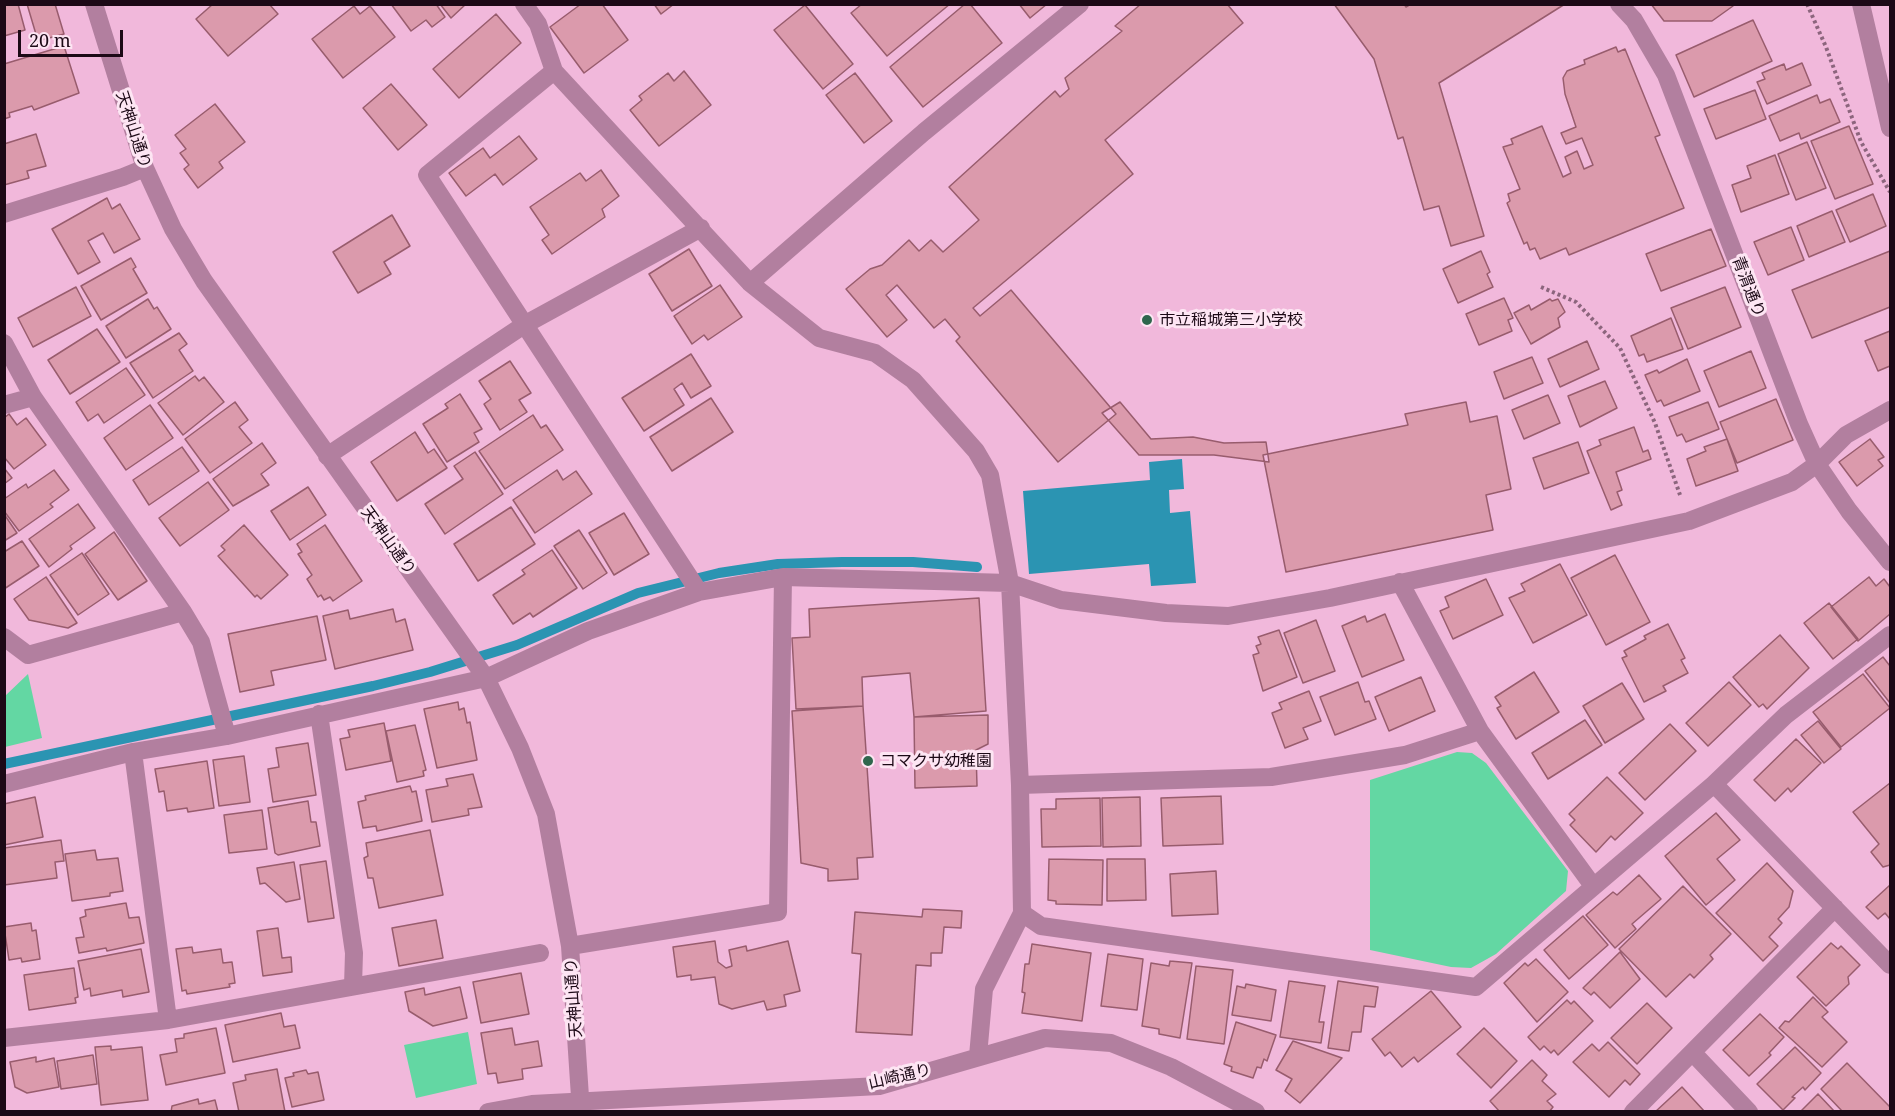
<!DOCTYPE html>
<meta charset="utf-8">
<style>
body{margin:0}
#map{position:relative;width:1895px;height:1116px;overflow:hidden;background:#f1b8db;font-family:"Noto Serif",serif}
canvas{display:block}
.frame{position:absolute;inset:0;border:6px solid #1c0916;pointer-events:none}
.scale{position:absolute;left:18px;top:30px;width:105px;height:27px;box-sizing:border-box;border:3px solid #1c0916;border-top:0;padding-left:8px;font-size:18px;line-height:21px;white-space:nowrap;color:#1c0916;-webkit-text-stroke:4px #fde5f3;paint-order:stroke}
</style>
<div id="map">
<canvas width="1895" height="1116"></canvas>
<div class="frame"></div>
<div class="scale">20 m</div>
</div>
<script>
const context = document.querySelector('canvas').getContext('2d');
context.lineJoin = 'round';
function paint(path, color) {
  context.fillStyle = color;
  context.fill(path, 'evenodd');
}
function poly(rows) {
  const path = new Path2D();
  for (const r of rows) {
    path.moveTo(r[0], r[1]);
    for (let i = 2; i < r.length; i += 2) path.lineTo(r[i], r[i + 1]);
  }
  return path;
}
function strokePath(path, color, width, dash) {
  context.strokeStyle = color;
  context.lineWidth = width;
  context.lineCap = dash ? 'butt' : 'round';
  context.setLineDash(dash || []);
  context.stroke(path);
}
function label(font, color, halo, rows, align = 'center') {
  context.font = font + ' "Noto Serif","Noto Sans JP",serif';
  context.lineWidth = 6;
  context.setLineDash([]);
  context.textBaseline = 'middle';
  context.strokeStyle = halo;
  context.fillStyle = color;
  for (const [text, x, y, turn = 0] of rows) {
    context.save();
    context.translate(x, y);
    context.rotate((+turn || 0) * Math.PI / 180);
    context.textAlign = isNaN(turn) ? turn : align;
    if (halo) context.strokeText(text, 0, 0);
    context.fillText(text, 0, 0);
    context.restore();
  }
}
paint(poly([
 [28,674,42,738,5,747,5,696],
 [1457,752,1472,753,1486,763,1568,871,1566,891,1496,954,1471,968,1451,967,1370,950,1370,780],
 [468,1032,477,1084,416,1098,404,1045]
]), '#63d7a3');
paint(poly([
 [1182,459,1184,489,1169,490,1170,513,1190,511,1196,583,1151,586,1149,564,1029,574,1023,491,1150,480,1149,462]
]), '#2b94b2');
strokePath(poly([
 [4,764,373,686,430,672,517,645,638,593,719,573,778,564,842,562,913,562,977,567]
]), '#2b94b2', 10);
const building = poly([
 [4,4,18,4,25,30,4,36,4,4],
 [27,4,55,4,64,34,38,41,27,4],
 [213,4,269,4,278,14,228,56,196,19,213,4],
 [391,4,436,4,445,17,432,27,426,20,411,31,391,4],
 [440,4,466,4,451,18,440,4],
 [581,4,602,4,628,40,584,73,550,27,581,4],
 [654,4,674,4,661,14,654,4],
 [862,4,950,4,887,56,851,13,862,4],
 [965,4,970,4,1002,43,923,107,890,67,965,4],
 [1019,4,1047,4,1030,18,1019,4],
 [1141,4,1227,4,1243,23,1105,140,1133,174,973,308,980,316,1011,290,1116,414,1058,462,956,341,960,337,945,319,934,328,897,285,886,295,907,320,887,337,846,289,870,269,882,265,909,240,919,251,931,240,943,252,979,220,949,187,1055,91,1060,97,1069,89,1065,78,1122,31,1115,26,1141,4],
 [1334,4,1404,4,1406,7,1411,4,1565,4,1439,83,1484,236,1451,246,1439,206,1424,210,1403,137,1398,139,1374,59,1334,4],
 [1651,4,1732,4,1733,6,1712,21,1664,21,1651,4],
 [805,5,853,64,823,89,774,30,805,5],
 [354,6,360,14,370,6,395,37,343,78,312,39,354,6],
 [496,14,521,43,459,98,433,69,496,14],
 [1753,20,1772,61,1694,97,1676,55,1753,20],
 [64,46,79,93,34,110,32,106,9,113,10,117,4,119,4,64,64,46],
 [1616,47,1618,52,1625,49,1660,135,1655,137,1684,208,1569,255,1566,248,1540,259,1535,248,1530,250,1527,242,1524,244,1507,203,1510,201,1508,194,1520,189,1503,147,1513,144,1511,139,1542,126,1563,177,1571,173,1565,157,1577,151,1584,169,1593,165,1582,138,1566,144,1561,133,1576,127,1565,94,1563,78,1567,71,1585,64,1584,60,1616,47],
 [1802,63,1811,85,1767,104,1757,82,1765,79,1762,73,1784,64,1786,70,1802,63],
 [684,71,711,105,659,146,630,110,642,100,639,96,668,73,674,81,684,71],
 [855,73,892,121,864,143,826,95,855,73],
 [391,84,427,125,398,150,363,108,391,84],
 [1755,90,1766,119,1716,139,1704,109,1755,90],
 [1817,95,1820,103,1830,99,1840,122,1801,139,1799,133,1780,141,1769,116,1817,95],
 [215,104,245,142,219,162,223,168,198,188,184,169,189,165,180,153,186,149,175,135,215,104],
 [1849,126,1873,184,1835,199,1811,141,1849,126],
 [36,134,46,166,27,171,29,178,4,185,4,144,36,134],
 [519,136,537,159,503,185,495,174,466,196,449,173,483,148,490,158,519,136],
 [1807,142,1826,188,1796,200,1778,154,1807,142],
 [1775,155,1789,194,1741,212,1732,185,1751,178,1747,166,1775,155],
 [601,170,619,196,602,209,605,217,552,254,542,240,549,235,530,207,580,173,586,181,601,170],
 [1873,194,1886,226,1850,242,1836,210,1873,194],
 [107,198,112,209,120,204,140,239,114,253,103,233,88,241,100,262,78,274,52,229,107,198],
 [1832,211,1845,242,1809,257,1797,226,1832,211],
 [392,215,410,246,384,262,391,274,358,293,333,252,392,215],
 [1791,227,1804,260,1768,275,1754,242,1791,227],
 [1711,229,1726,266,1661,291,1646,254,1711,229],
 [689,249,712,286,672,311,649,274,689,249],
 [1481,251,1490,272,1487,274,1493,287,1458,303,1443,269,1481,251],
 [1890,251,1890,307,1812,338,1792,290,1890,251],
 [131,258,136,267,133,269,147,293,101,320,81,286,131,258],
 [720,285,742,317,708,340,704,335,692,344,674,316,720,285],
 [76,287,91,316,33,347,18,318,76,287],
 [1725,287,1741,327,1688,349,1671,308,1725,287],
 [1504,298,1513,318,1508,320,1512,331,1479,345,1466,314,1504,298],
 [148,299,154,309,157,307,171,329,126,358,106,326,148,299],
 [1550,299,1552,301,1558,299,1565,312,1558,318,1560,327,1531,344,1514,313,1529,305,1531,310,1550,299],
 [1671,318,1683,349,1647,362,1644,354,1639,356,1631,336,1671,318],
 [97,329,120,362,70,394,48,360,97,329],
 [1890,331,1890,366,1878,371,1865,341,1890,331],
 [179,333,187,344,179,350,193,371,153,398,130,363,179,333],
 [1587,341,1599,369,1560,387,1548,359,1587,341],
 [1751,351,1766,388,1719,407,1704,371,1751,351],
 [691,354,711,386,691,398,682,383,674,389,684,405,644,431,622,398,691,354],
 [1532,357,1543,383,1504,399,1494,372,1532,357],
 [1687,359,1700,391,1664,406,1661,400,1657,402,1645,375,1657,370,1659,373,1687,359],
 [510,361,531,393,519,400,527,412,500,430,484,404,491,399,479,381,510,361],
 [126,368,145,395,104,423,98,414,88,421,76,402,126,368],
 [195,376,199,381,204,377,224,402,183,435,158,403,195,376],
 [1605,381,1617,408,1580,427,1568,396,1605,381],
 [460,394,482,429,474,433,479,442,447,462,423,424,448,408,445,404,460,394],
 [1548,395,1560,423,1524,439,1512,410,1548,395],
 [711,398,733,432,672,471,650,437,711,398],
 [1776,399,1793,440,1737,463,1720,422,1776,399],
 [235,402,248,420,239,427,252,443,210,473,185,439,235,402],
 [1120,402,1151,439,1193,437,1224,443,1266,442,1269,462,1214,455,1139,455,1102,413,1120,402],
 [1466,402,1470,422,1497,416,1511,489,1486,495,1493,530,1286,572,1263,455,1408,425,1405,414,1466,402],
 [1708,402,1719,429,1686,442,1682,434,1677,436,1669,417,1708,402],
 [150,405,173,438,126,470,104,438,150,405],
 [9,414,17,425,26,418,46,445,14,469,4,457,4,418,9,414],
 [533,415,541,428,546,425,563,450,505,489,479,451,533,415],
 [1634,427,1643,452,1648,450,1651,459,1616,472,1622,490,1617,492,1622,505,1611,510,1587,451,1601,445,1599,440,1634,427],
 [415,432,428,453,434,449,447,468,397,501,371,462,415,432],
 [1727,439,1738,471,1696,486,1687,459,1706,451,1704,447,1727,439],
 [1870,439,1884,457,1878,460,1883,466,1857,486,1839,462,1870,439],
 [1578,442,1589,473,1544,489,1533,458,1578,442],
 [262,443,276,463,261,474,269,485,233,506,213,479,262,443],
 [182,447,199,471,149,505,133,480,182,447],
 [475,452,503,494,445,534,425,504,463,479,454,466,475,452],
 [4,468,12,478,4,484,4,468],
 [54,470,69,490,50,504,53,507,19,531,4,511,4,499,26,484,28,488,54,470],
 [557,470,563,480,576,471,592,494,535,533,513,500,557,470],
 [208,482,229,510,180,546,159,518,208,482],
 [308,487,326,515,290,540,271,511,308,487],
 [78,504,95,528,70,546,72,549,49,567,29,539,78,504],
 [511,507,535,544,478,581,454,544,511,507],
 [624,513,649,554,614,575,589,533,624,513],
 [4,514,17,533,4,541,4,514],
 [244,525,288,575,261,599,257,595,255,597,218,556,225,550,221,546,244,525],
 [325,525,362,581,333,601,330,597,324,600,321,595,318,597,307,579,312,575,298,554,302,552,297,544,325,525],
 [579,530,607,573,583,589,554,546,579,530],
 [114,532,147,581,118,600,85,554,114,532],
 [22,541,39,566,4,589,4,552,22,541],
 [552,550,577,588,533,617,530,613,513,624,493,595,525,574,522,570,552,550],
 [82,553,109,594,78,615,50,575,82,553],
 [1615,555,1650,622,1606,645,1571,578,1615,555],
 [1560,564,1587,615,1533,643,1509,598,1525,591,1521,584,1560,564],
 [46,577,77,623,68,628,29,620,14,599,46,577],
 [1869,577,1876,586,1884,579,1890,587,1890,614,1858,641,1831,607,1869,577],
 [1486,579,1503,615,1453,639,1440,611,1449,607,1445,597,1486,579],
 [979,598,986,711,914,717,910,673,862,677,863,706,796,709,792,638,810,637,809,609,979,598],
 [1829,603,1858,639,1833,659,1804,623,1829,603],
 [393,609,396,622,405,619,413,650,335,669,323,616,348,610,350,619,393,609],
 [1385,614,1404,660,1362,677,1342,626,1365,616,1367,622,1385,614],
 [317,616,326,660,271,671,274,685,240,692,228,634,317,616],
 [1316,620,1335,671,1303,683,1284,633,1316,620],
 [1668,624,1685,658,1681,660,1688,673,1663,686,1666,691,1644,702,1622,658,1627,656,1624,651,1646,639,1644,636,1668,624],
 [1279,630,1297,677,1263,691,1253,655,1259,653,1256,646,1261,644,1258,637,1279,630],
 [1780,635,1809,668,1767,709,1763,704,1759,707,1733,677,1780,635],
 [1883,657,1890,666,1890,703,1865,671,1883,657],
 [1534,672,1559,712,1516,739,1497,708,1501,706,1495,697,1534,672],
 [1863,674,1890,708,1841,747,1813,712,1863,674],
 [1421,677,1435,711,1389,731,1375,697,1421,677],
 [1358,682,1365,702,1369,701,1376,719,1335,735,1320,697,1358,682],
 [1729,682,1751,705,1708,746,1686,723,1729,682],
 [1622,683,1644,719,1605,743,1583,706,1622,683],
 [1309,691,1321,721,1303,728,1308,739,1285,748,1272,713,1282,709,1279,703,1309,691],
 [458,702,459,710,464,708,467,723,470,722,477,760,437,768,424,709,458,702],
 [863,706,873,857,857,858,858,879,828,881,828,869,801,863,792,711,863,706],
 [988,715,988,744,976,750,977,786,915,788,914,717,988,715],
 [1585,720,1602,745,1548,779,1532,753,1585,720],
 [1818,721,1841,749,1824,763,1801,735,1818,721],
 [384,723,391,761,346,770,340,739,350,737,348,730,384,723],
 [1670,724,1696,751,1645,800,1619,773,1670,724],
 [415,725,426,770,423,771,424,776,397,782,386,731,415,725],
 [1796,739,1821,763,1791,792,1788,788,1775,801,1754,780,1796,739],
 [308,743,316,795,273,802,268,769,279,767,276,748,308,743],
 [244,756,250,802,219,806,213,760,244,756],
 [207,761,214,808,188,812,187,808,167,811,164,791,159,792,155,769,207,761],
 [473,774,482,807,468,809,469,815,432,822,426,790,448,786,446,779,473,774],
 [1607,777,1643,813,1615,840,1611,836,1596,852,1570,825,1575,820,1569,814,1607,777],
 [1890,783,1890,865,1883,867,1871,852,1879,844,1853,812,1890,783],
 [410,786,412,792,416,791,422,821,377,831,376,826,363,828,358,802,366,800,365,796,410,786],
 [1221,796,1223,844,1163,846,1161,798,1221,796],
 [35,797,43,837,4,845,4,804,35,797],
 [1140,797,1141,846,1103,847,1102,798,1140,797],
 [1100,798,1101,846,1042,847,1041,809,1056,809,1056,799,1100,798],
 [308,801,311,822,316,822,320,846,278,855,275,853,268,808,308,801],
 [262,810,267,849,229,853,224,815,262,810],
 [1716,813,1740,840,1717,859,1735,880,1706,905,1665,856,1716,813],
 [430,830,443,895,379,908,373,878,368,878,364,858,368,856,366,843,430,830],
 [61,840,64,861,55,862,57,878,4,885,4,848,61,840],
 [95,850,97,860,118,858,123,891,110,893,110,896,72,901,65,854,95,850],
 [1049,859,1103,860,1102,905,1056,904,1056,901,1048,900,1049,859],
 [1107,859,1145,859,1146,900,1107,901,1107,859],
 [326,861,334,918,308,922,300,865,326,861],
 [294,862,300,899,286,902,265,883,260,884,257,868,294,862],
 [1767,863,1793,891,1789,907,1778,919,1782,923,1769,937,1778,946,1763,961,1716,913,1767,863],
 [1216,871,1218,914,1172,916,1170,874,1216,871],
 [1639,875,1661,899,1632,924,1636,929,1615,948,1586,915,1613,892,1617,895,1639,875],
 [1890,885,1890,919,1885,913,1878,919,1866,907,1890,885],
 [1683,886,1731,934,1710,955,1713,959,1694,978,1690,974,1666,997,1619,949,1683,886],
 [126,903,129,918,139,917,144,943,107,951,106,948,79,953,76,938,84,937,80,918,86,916,85,910,126,903],
 [923,909,962,911,961,928,944,927,942,953,931,953,931,966,916,965,912,1035,856,1032,861,954,852,953,855,912,922,917,923,909],
 [1583,916,1608,945,1569,979,1544,950,1583,916],
 [436,920,443,958,399,966,392,928,436,920],
 [31,923,32,931,36,930,40,959,22,962,21,958,9,960,4,927,31,923],
 [278,928,282,958,291,957,292,972,263,976,257,931,278,928],
 [715,941,718,962,726,968,732,966,729,950,746,946,747,951,788,941,800,991,784,995,786,1006,767,1010,764,1001,732,1009,719,1004,715,977,691,980,691,975,677,977,673,947,715,941],
 [1831,943,1838,949,1841,946,1860,965,1848,977,1849,984,1826,1006,1797,977,1831,943],
 [1032,944,1091,953,1082,1021,1022,1013,1025,993,1022,992,1025,964,1029,964,1032,944],
 [192,947,193,953,221,949,223,963,232,962,235,983,229,984,230,987,187,994,186,990,182,991,176,949,192,947],
 [141,949,149,992,123,997,122,990,91,996,90,988,84,990,78,961,141,949],
 [1620,952,1640,979,1610,1008,1594,992,1591,995,1583,988,1620,952],
 [1108,954,1143,959,1137,1010,1101,1006,1108,954],
 [1536,959,1568,992,1537,1022,1504,983,1525,963,1528,966,1536,959],
 [1170,961,1192,963,1180,1038,1159,1034,1159,1029,1142,1026,1151,963,1169,966,1170,961],
 [1196,966,1233,970,1224,1044,1187,1039,1196,966],
 [74,968,78,997,75,998,76,1003,29,1010,24,975,74,968],
 [521,973,529,1014,481,1023,473,982,521,973],
 [1289,981,1325,986,1319,1022,1324,1022,1321,1043,1280,1037,1289,981],
 [1338,981,1378,987,1375,1007,1364,1006,1361,1032,1352,1032,1349,1051,1328,1048,1338,981],
 [1246,984,1276,990,1271,1021,1232,1015,1237,986,1245,988,1246,984],
 [460,987,467,1018,433,1026,409,1011,405,992,424,988,425,995,460,987],
 [1431,991,1461,1027,1418,1062,1414,1057,1402,1067,1390,1052,1385,1056,1372,1039,1431,991],
 [1813,997,1828,1012,1822,1017,1847,1042,1822,1067,1779,1028,1785,1021,1789,1022,1813,997],
 [1567,1000,1571,1004,1574,1001,1593,1021,1558,1055,1554,1050,1551,1053,1544,1046,1540,1050,1528,1037,1567,1000],
 [1647,1003,1672,1028,1637,1064,1611,1038,1647,1003],
 [281,1013,284,1027,295,1025,300,1048,233,1062,225,1025,281,1013],
 [1760,1014,1784,1037,1769,1053,1771,1055,1749,1076,1723,1050,1760,1014],
 [1236,1022,1276,1035,1267,1061,1264,1059,1261,1068,1257,1067,1253,1078,1231,1071,1232,1067,1224,1064,1236,1022],
 [216,1028,225,1073,166,1085,160,1055,177,1052,175,1039,184,1038,184,1034,216,1028],
 [512,1028,515,1045,538,1041,542,1066,522,1069,523,1079,498,1083,496,1073,488,1074,481,1033,512,1028],
 [1484,1028,1517,1061,1491,1088,1457,1054,1484,1028],
 [1293,1041,1342,1058,1300,1103,1285,1091,1292,1079,1276,1070,1293,1041],
 [1608,1042,1640,1074,1630,1085,1625,1080,1609,1097,1573,1062,1592,1044,1599,1051,1608,1042],
 [111,1046,111,1050,142,1047,148,1100,101,1105,95,1047,111,1046],
 [1795,1047,1821,1073,1805,1090,1803,1087,1792,1097,1795,1098,1783,1110,1757,1084,1795,1047],
 [93,1055,97,1084,61,1089,57,1061,93,1055],
 [36,1057,36,1062,54,1058,59,1087,27,1093,15,1087,10,1062,36,1057],
 [1532,1060,1547,1075,1542,1081,1556,1094,1547,1101,1553,1107,1549,1112,1500,1112,1490,1101,1532,1060],
 [1847,1063,1890,1107,1890,1112,1843,1112,1821,1089,1847,1063],
 [277,1069,285,1112,239,1112,233,1083,246,1080,245,1075,277,1069],
 [306,1070,308,1074,318,1072,324,1100,292,1107,285,1078,294,1076,293,1073,306,1070],
 [1682,1087,1705,1112,1655,1112,1682,1087],
 [1818,1094,1835,1112,1800,1112,1818,1094],
 [198,1099,199,1104,215,1100,218,1112,171,1112,172,1106,198,1099]
]);
paint(building, '#db9aac');
strokePath(building, '#985c6d', 1.5);
strokePath(poly([
 [1807,4,1826,47,1861,142,1890,192],
 [1541,287,1576,302,1620,348,1655,423,1680,495]
]), '#8c657d', 4, [3, 3]);
strokePath(poly([
 [94,4,145,168,173,229,204,281,486,678,520,748,546,814,570,946,581,1112],
 [524,4,538,24,554,71,750,283,819,338,875,353,913,380,976,451,990,475,1010,583,1020,785,1022,913,1041,926,1476,987,1714,784,1786,715,1890,635],
 [1619,4,1634,20,1666,75,1799,424,1817,464,1849,511,1890,562],
 [1861,4,1890,128],
 [554,71,427,175,699,592],
 [4,214,123,177,145,168],
 [750,283,924,132,1080,4],
 [4,343,33,397,183,612,201,642,227,736],
 [4,405,33,397],
 [327,456,524,325,701,228],
 [1400,582,1480,731,1593,886],
 [4,637,28,655,183,612],
 [319,714,354,953,353,986],
 [133,752,168,1020],
 [4,784,133,752,227,736,486,678,588,631,699,592,783,577,1010,583,1061,600,1166,613,1228,616,1330,598,1689,521,1792,482,1817,464,1846,435,1890,410],
 [1714,784,1890,965],
 [1020,785,1271,777,1405,755,1480,731],
 [570,946,778,912,783,577],
 [4,1038,168,1020,540,953],
 [1693,1053,1749,1112],
 [978,1056,984,989,1022,913],
 [488,1112,532,1104,879,1086,1045,1038,1111,1043,1171,1067,1256,1112],
 [1633,1112,1835,908]
]), '#b27f9f', 18);
for (const [x, y, r, color] of [
 [1147,320,6,"#2f664d"],
 [868,761,6,"#2f664d"]
]) {
  const dot = new Path2D();
  dot.arc(x, y, r, 0, 2 * Math.PI);
  context.fillStyle = color;
  context.fill(dot);
  strokePath(dot, '#fde5f3', 2);
}
label('16px', '#1c0916', '#fde5f3', [
 ["天神山通り",133,130,72],
 ["青渭通り",1748,287,69],
 ["天神山通り",388,541,54],
 ["天神山通り",574,998,-94],
 ["山崎通り",900,1077,-13]
]);
label('16px', '#1c0916', '#fde5f3', [
 ["市立稲城第三小学校",1159,320],
 ["コマクサ幼稚園",880,761]
], 'left');
</script>
